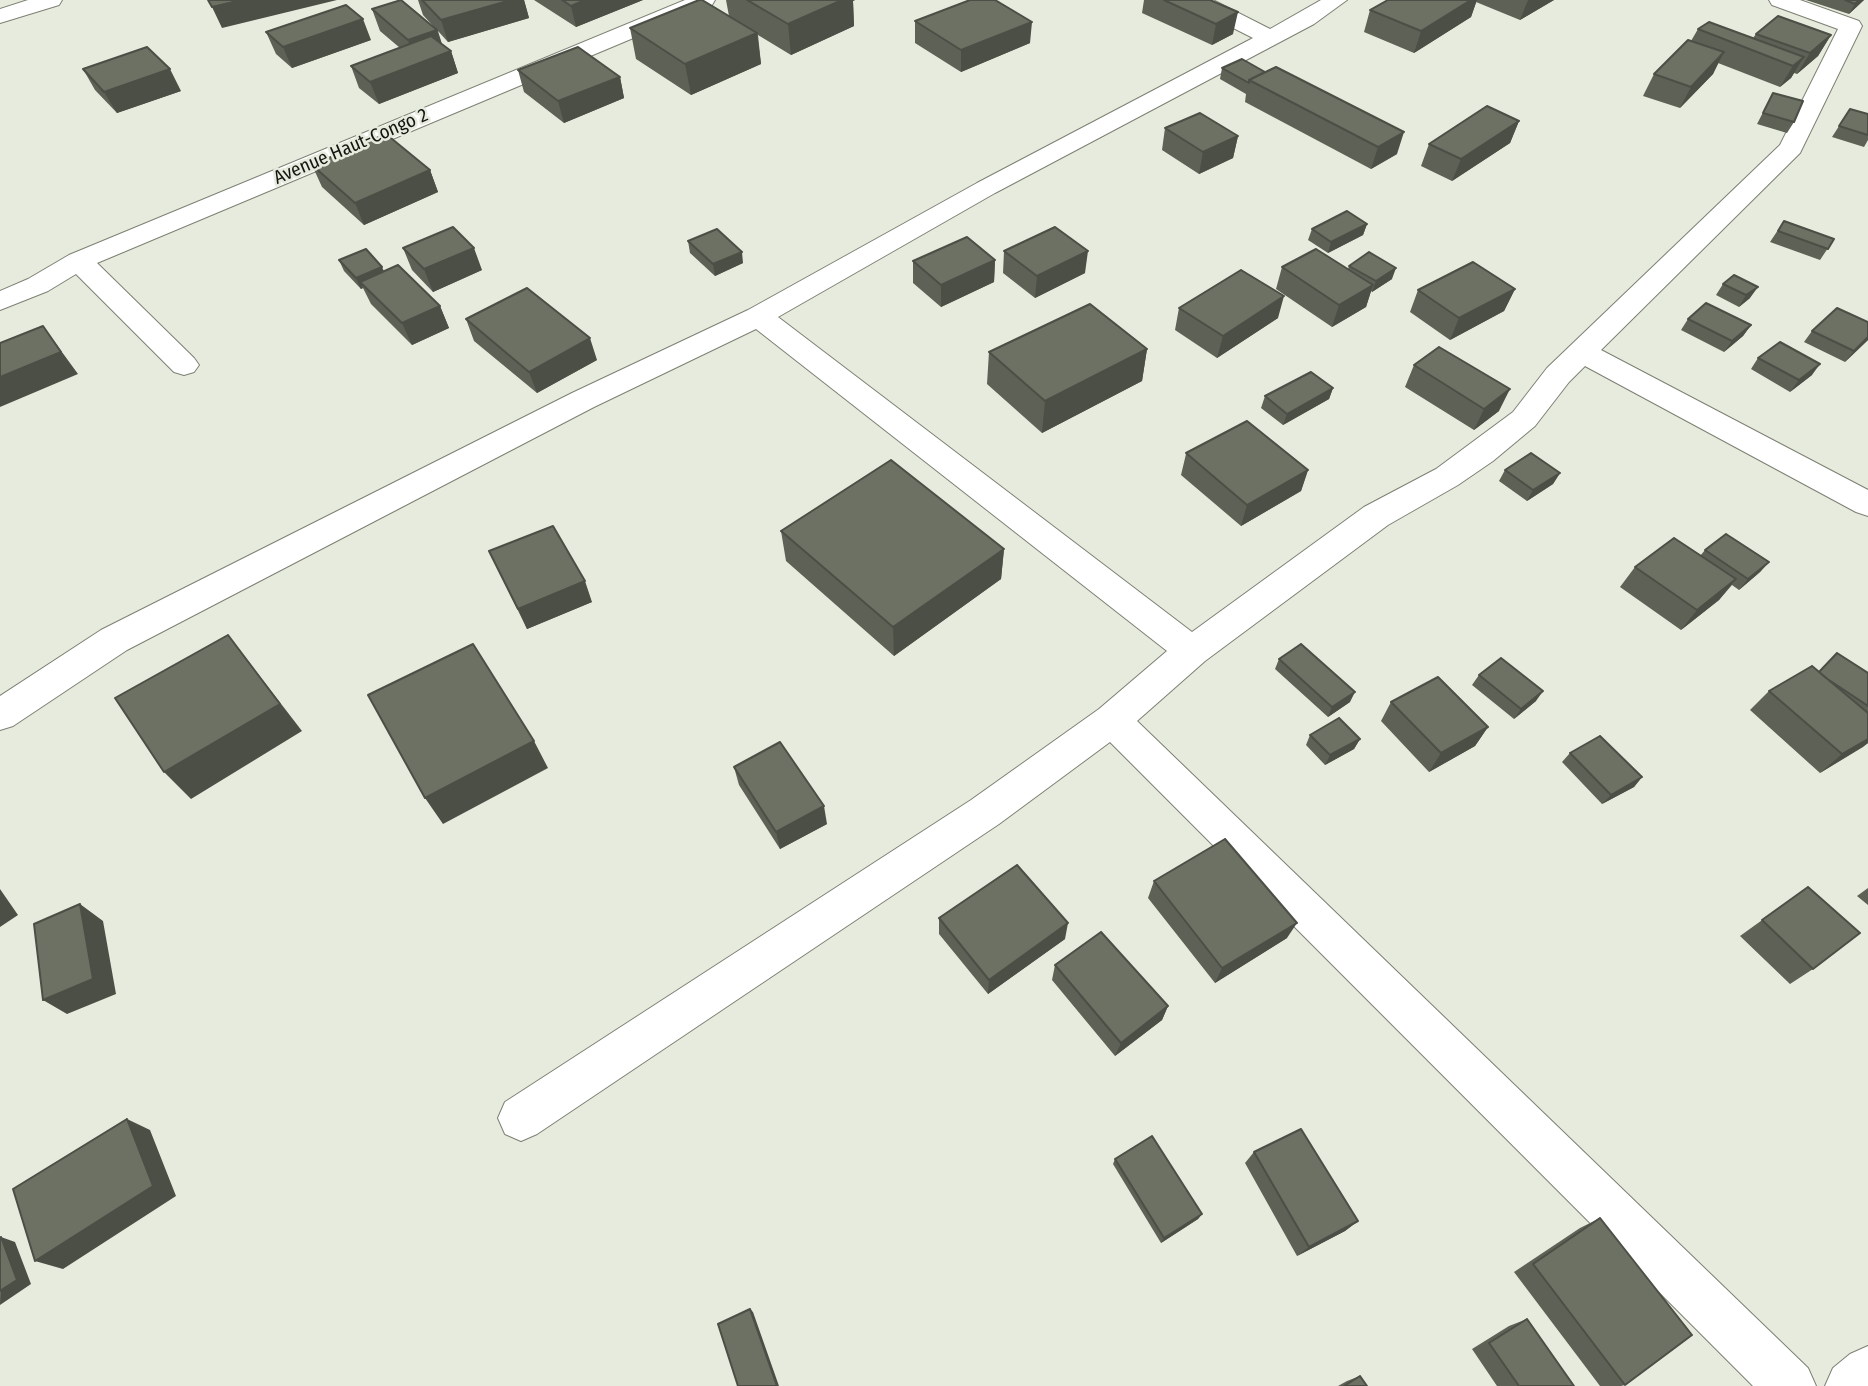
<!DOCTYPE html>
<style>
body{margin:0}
canvas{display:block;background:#e6ebdd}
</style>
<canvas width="1868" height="1386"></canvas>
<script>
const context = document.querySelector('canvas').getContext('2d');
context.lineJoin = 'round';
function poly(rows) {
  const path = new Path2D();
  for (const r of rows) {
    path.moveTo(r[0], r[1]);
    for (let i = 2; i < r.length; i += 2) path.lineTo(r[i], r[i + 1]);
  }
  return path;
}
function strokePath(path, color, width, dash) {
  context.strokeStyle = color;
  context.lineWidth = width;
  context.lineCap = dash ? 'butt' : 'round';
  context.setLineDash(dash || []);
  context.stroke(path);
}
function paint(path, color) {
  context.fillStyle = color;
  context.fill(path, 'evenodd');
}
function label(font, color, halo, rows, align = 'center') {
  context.font = font + ' "Fira Sans Condensed",sans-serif';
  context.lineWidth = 5;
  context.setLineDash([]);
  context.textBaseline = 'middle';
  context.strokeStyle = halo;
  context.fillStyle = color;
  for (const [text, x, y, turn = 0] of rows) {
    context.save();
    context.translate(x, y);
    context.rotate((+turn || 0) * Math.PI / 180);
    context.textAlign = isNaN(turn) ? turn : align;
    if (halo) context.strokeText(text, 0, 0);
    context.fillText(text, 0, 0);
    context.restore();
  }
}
const street = poly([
 [28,0,62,0,59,5,0,23,0,9,28,0],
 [685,0,715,0,712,5,97,263,194,358,199,365,194,372,184,375,174,372,76,274,48,291,0,310,0,291,28,279,69,255,685,0],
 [1185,0,1213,0,1270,29,1321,0,1347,0,1314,24,995,193,778,317,1192,632,1364,507,1436,469,1513,412,1547,368,1780,145,1838,29,1772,5,1769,0,1800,0,1859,21,1862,26,1800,153,1601,350,1868,490,1868,516,1856,512,1585,366,1569,382,1535,426,1493,461,1458,485,1388,525,1205,661,1137,721,1808,1368,1816,1386,1753,1386,1110,742,999,824,537,1134,521,1141,505,1134,498,1118,505,1102,971,800,1099,709,1167,651,756,329,594,407,127,650,13,726,0,730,0,696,101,630,572,393,748,310,977,183,1253,38,1188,5,1185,0],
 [1868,1346,1868,1386,1825,1386,1833,1368,1850,1354,1868,1346]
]);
strokePath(street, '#7c8173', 2);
paint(street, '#fff');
paint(poly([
 [418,0,524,0,529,18,448,42,438,31,442,44,451,51,458,73,379,104,359,88,351,66,400,48,380,31,372,9,434,27,423,15],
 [534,0,643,0,576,27],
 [726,0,855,0,853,1,854,26,791,55,758,35,761,64,691,95,636,59,630,28,729,16],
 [1144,0,1210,0,1233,34,1212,45,1142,13],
 [1388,0,1554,0,1520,20,1476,2,1471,17,1414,53,1364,32,1370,10],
 [1806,0,1864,0,1849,14],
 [915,21,1030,43,961,72,915,43],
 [1698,29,1753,38,1756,34,1831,35,1818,56,1797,74,1794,73,1791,78,1780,87,1718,63,1713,74,1680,108,1643,96,1654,74,1691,41],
 [266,32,371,40,292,68,276,54],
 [1242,59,1397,154,1371,169,1245,102,1246,94,1220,79,1222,68],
 [83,69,181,91,117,113,95,90],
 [518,70,620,77,624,98,564,123,524,92],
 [1773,93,1794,122,1787,133,1757,124],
 [1850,109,1868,114,1868,140,1864,147,1832,137],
 [1519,121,1510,143,1452,181,1421,166,1429,144],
 [1165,128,1238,136,1233,158,1199,174,1162,150],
 [312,165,430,170,438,192,364,225,322,187],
 [1784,221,1834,239,1820,260,1770,242],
 [1367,224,1363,235,1328,253,1308,240,1312,229],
 [688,241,743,263,715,276,690,253],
 [403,248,482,270,433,292,412,270],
 [1004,251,1085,273,1035,298,1003,273],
 [339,260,384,271,440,306,449,328,412,345,371,304,363,288,361,289,344,271],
 [995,260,994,282,941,307,913,283,913,261],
 [1349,266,1392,279,1372,292,1371,291,1366,307,1332,327,1276,289,1282,267,1348,269],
 [1734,275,1750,298,1739,307,1716,295,1723,284],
 [1515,289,1504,311,1450,340,1410,312,1418,290],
 [1179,308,1278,318,1217,358,1175,330],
 [466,319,597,360,537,393,474,341],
 [1688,319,1751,325,1743,336,1724,352,1681,330],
 [1868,322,1868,340,1845,362,1804,342,1812,331],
 [1147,349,1142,381,1042,433,987,384,989,352],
 [1758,358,1812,375,1790,392,1751,369],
 [1414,365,1499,411,1474,430,1405,387],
 [1333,388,1329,399,1283,425,1261,408,1265,396],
 [1186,454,1308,470,1301,491,1241,526,1181,475],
 [1505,470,1560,473,1553,484,1527,501,1499,481],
 [781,531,1004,549,1001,579,894,656,786,561],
 [1705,550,1769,562,1760,572,1739,590,1732,585,1719,600,1681,630,1620,587,1635,567,1700,556],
 [489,551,592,602,527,629],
 [1279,659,1350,702,1328,717,1275,669],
 [1819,672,1868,673,1868,743,1820,773,1750,710,1769,691],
 [1479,675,1536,701,1514,719,1472,685],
 [1391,702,1488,727,1475,746,1429,772,1381,721],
 [1310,735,1360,739,1354,749,1325,765,1306,745],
 [1570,753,1642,777,1634,787,1602,804,1562,762],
 [734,767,827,824,780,849,739,785],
 [1154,881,1287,938,1215,983,1148,898],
 [1808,887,1813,969,1790,984,1740,936],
 [1868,888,1868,905,1857,896],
 [939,918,1065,939,988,994,939,934],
 [1055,965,1168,1006,1162,1020,1115,1056,1052,980],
 [1254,1152,1358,1221,1345,1231,1297,1256,1245,1163],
 [1115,1159,1202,1214,1198,1219,1161,1243,1113,1164],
 [1600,1218,1625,1385,1621,1386,1600,1386,1514,1272,1580,1228],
 [1527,1319,1574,1386,1497,1386,1472,1349,1509,1326],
 [1360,1376,1367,1386,1338,1386,1347,1381]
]), '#5d6156');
paint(poly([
 [242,0,337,0,222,28,212,7],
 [511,0,524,0,529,18,448,42,441,20],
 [585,0,643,0,576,27,571,6],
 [842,0,855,0,853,1,854,26,791,55,788,24],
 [1471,0,1477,0,1471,17,1414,53,1421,31],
 [1528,0,1554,0,1520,20],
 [1859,0,1864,0,1849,14,1855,4],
 [1238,12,1233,34,1212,45,1216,24],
 [363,19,371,40,292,68,283,47],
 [1032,22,1030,43,961,72,961,50],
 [437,30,444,51,415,61,408,40],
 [757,33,761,64,691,95,685,64],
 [1831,35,1818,56,1797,74,1810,53],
 [451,51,458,73,379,104,370,82],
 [1724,52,1713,74,1680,108,1691,87],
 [1804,57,1791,78,1780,87,1793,66],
 [170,69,181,91,117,113,104,92],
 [620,77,624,98,564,123,558,101],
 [1519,121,1510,143,1452,181,1461,159],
 [1404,132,1397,154,1371,169,1378,147],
 [1238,136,1233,158,1199,174,1203,152],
 [430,170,438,192,364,225,355,203],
 [1367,224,1363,235,1328,253,1331,242],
 [474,248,482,270,433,292,424,269],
 [1088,251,1085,273,1035,298,1037,276],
 [742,252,743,263,715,276,713,264],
 [995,260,994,282,941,307,941,285],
 [382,267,387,278,360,282,363,288,361,289,356,278],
 [1396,268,1392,279,1372,292,1376,281],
 [1373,285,1366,307,1332,327,1339,305],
 [1758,287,1750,298,1739,307,1746,295],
 [1515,289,1504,311,1450,340,1459,318],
 [1284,296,1278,318,1217,358,1223,336],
 [440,306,449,328,412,345,402,323],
 [1751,325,1743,336,1724,352,1732,341],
 [43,326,78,374,0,407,0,377],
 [1868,337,1868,340,1845,362,1854,351],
 [590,338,597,360,537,393,529,372],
 [1147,349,1142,381,1042,433,1045,401],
 [1820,364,1812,375,1790,392,1799,380],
 [1333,388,1329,399,1283,425,1287,414],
 [1510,389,1499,411,1474,430,1484,409],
 [1308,470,1301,491,1241,526,1247,505],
 [1560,473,1553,484,1527,501,1533,490],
 [1004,549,1001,579,894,656,893,627],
 [1769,562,1760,572,1739,590,1748,579],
 [1736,579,1719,600,1681,630,1697,610],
 [585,581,592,602,527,629,518,609],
 [228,635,302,731,191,799,164,772],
 [1543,691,1536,701,1514,719,1521,709],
 [1355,692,1350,702,1328,717,1332,707],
 [1488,727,1475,746,1429,772,1441,753],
 [1360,739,1354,749,1325,765,1330,755],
 [1868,739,1868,743,1863,747,1820,773,1842,754],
 [534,741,548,768,443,824,425,798],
 [1642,777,1634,787,1602,804,1611,795],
 [824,806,827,824,780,849,776,832],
 [0,889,18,915,0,927],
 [80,904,103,921,116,994,67,1014,43,1000],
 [1068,923,1065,939,988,994,989,980],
 [1297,923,1287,938,1215,983,1222,968],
 [1168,1006,1162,1020,1115,1056,1121,1043],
 [127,1119,150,1130,176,1196,63,1269,35,1261],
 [1202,1214,1198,1219,1161,1243,1164,1238],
 [1358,1221,1345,1231,1297,1256,1309,1247],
 [1,1237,15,1242,31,1284,0,1305],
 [750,1309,753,1312,779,1386,777,1386]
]), '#4c4f46');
const building = poly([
 [208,0,242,0,212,7,208,0],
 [401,0,437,30,408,40,372,9,401,0],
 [422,0,511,0,441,20,422,0],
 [562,0,585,0,571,6,562,0],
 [699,0,702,0,757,33,685,64,630,28,699,0],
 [747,0,842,0,788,24,747,0],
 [970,0,995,0,1032,22,961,50,915,21,970,0],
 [1164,0,1210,0,1238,12,1216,24,1164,0],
 [1388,0,1471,0,1421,31,1370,10,1388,0],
 [1845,0,1859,0,1855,4,1845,0],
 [346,5,363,19,283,47,266,32,346,5],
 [1778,16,1831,35,1810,53,1756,34,1778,16],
 [1709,22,1804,57,1793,66,1698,29,1709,22],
 [431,36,451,51,370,82,351,66,431,36],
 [1688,40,1724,52,1691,87,1654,74,1688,40],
 [147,47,170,69,104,92,83,69,147,47],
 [578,47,620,77,558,101,518,70,578,47],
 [1242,59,1265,72,1249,80,1249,83,1222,68,1242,59],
 [1276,67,1404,132,1378,147,1249,80,1276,67],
 [1773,93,1803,101,1794,122,1763,113,1773,93],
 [1487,106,1519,121,1461,159,1429,144,1487,106],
 [1850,109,1868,114,1868,135,1839,126,1850,109],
 [1200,113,1238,136,1203,152,1165,128,1200,113],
 [386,134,430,170,355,203,312,165,386,134],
 [1347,211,1367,224,1331,242,1312,229,1347,211],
 [1784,221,1834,239,1828,249,1778,231,1784,221],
 [453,227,474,248,424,269,403,248,453,227],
 [1055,227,1088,251,1037,276,1004,251,1055,227],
 [717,229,742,252,713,264,688,241,717,229],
 [967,237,995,260,941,285,913,261,967,237],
 [366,249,382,267,356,278,339,260,366,249],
 [1316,249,1373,285,1339,305,1282,267,1316,249],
 [1369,252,1396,268,1376,281,1349,266,1369,252],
 [1473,262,1515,289,1459,318,1418,290,1473,262],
 [398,265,440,306,402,323,360,282,398,265],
 [1241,270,1284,296,1223,336,1179,308,1241,270],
 [1734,275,1758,287,1746,295,1723,284,1734,275],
 [527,288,590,338,529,372,466,319,527,288],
 [1706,303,1751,325,1732,341,1688,319,1706,303],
 [1090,304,1147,349,1045,401,989,352,1090,304],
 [1837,308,1868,322,1868,337,1854,351,1812,331,1837,308],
 [43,326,61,352,0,377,0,343,43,326],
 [1780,342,1820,364,1799,380,1758,358,1780,342],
 [1439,347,1510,389,1484,409,1414,365,1439,347],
 [1311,372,1333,388,1287,414,1265,396,1311,372],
 [1247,421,1308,470,1247,505,1186,453,1247,421],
 [1531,453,1560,473,1533,490,1505,470,1531,453],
 [891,460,1004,549,893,627,781,531,891,460],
 [553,526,585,581,518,609,489,551,553,526],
 [1726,534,1769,562,1748,579,1705,550,1726,534],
 [1674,538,1736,579,1697,610,1635,567,1674,538],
 [228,635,280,704,164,772,115,698,228,635],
 [473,644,534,741,425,798,368,695,473,644],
 [1301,644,1355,692,1332,707,1279,659,1301,644],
 [1837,653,1868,673,1868,706,1826,678,1819,672,1837,653],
 [1501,658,1543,691,1521,709,1479,675,1501,658],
 [1812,666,1868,713,1868,739,1842,754,1769,691,1812,666],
 [1438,677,1488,727,1441,753,1391,702,1438,677],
 [1339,718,1360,739,1330,755,1310,735,1339,718],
 [1600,736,1642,777,1611,795,1570,753,1600,736],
 [780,742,824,806,776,832,734,767,780,742],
 [1225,839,1297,923,1222,968,1154,881,1225,839],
 [1017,865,1068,923,989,980,939,918,1017,865],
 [1808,887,1860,933,1813,969,1762,920,1808,887],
 [80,904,93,979,43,1000,34,924,80,904],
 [1101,932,1168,1006,1121,1043,1055,965,1101,932],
 [127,1119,153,1186,35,1261,13,1189,127,1119],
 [1301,1129,1358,1221,1309,1247,1254,1152,1301,1129],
 [1152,1136,1202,1214,1164,1238,1115,1159,1152,1136],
 [1600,1218,1692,1335,1625,1385,1533,1264,1600,1218],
 [1,1237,17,1280,0,1291,0,1238,1,1237],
 [750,1309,777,1386,738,1386,718,1324,750,1309],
 [1527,1319,1574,1386,1519,1386,1489,1343,1527,1319],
 [1360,1376,1367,1386,1344,1386,1360,1376]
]);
paint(building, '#6c7164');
strokePath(building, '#4c4f46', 2);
label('19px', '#131410', '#e6ebdd', [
 ["Avenue Haut-Congo 2",351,147,-23]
]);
</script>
